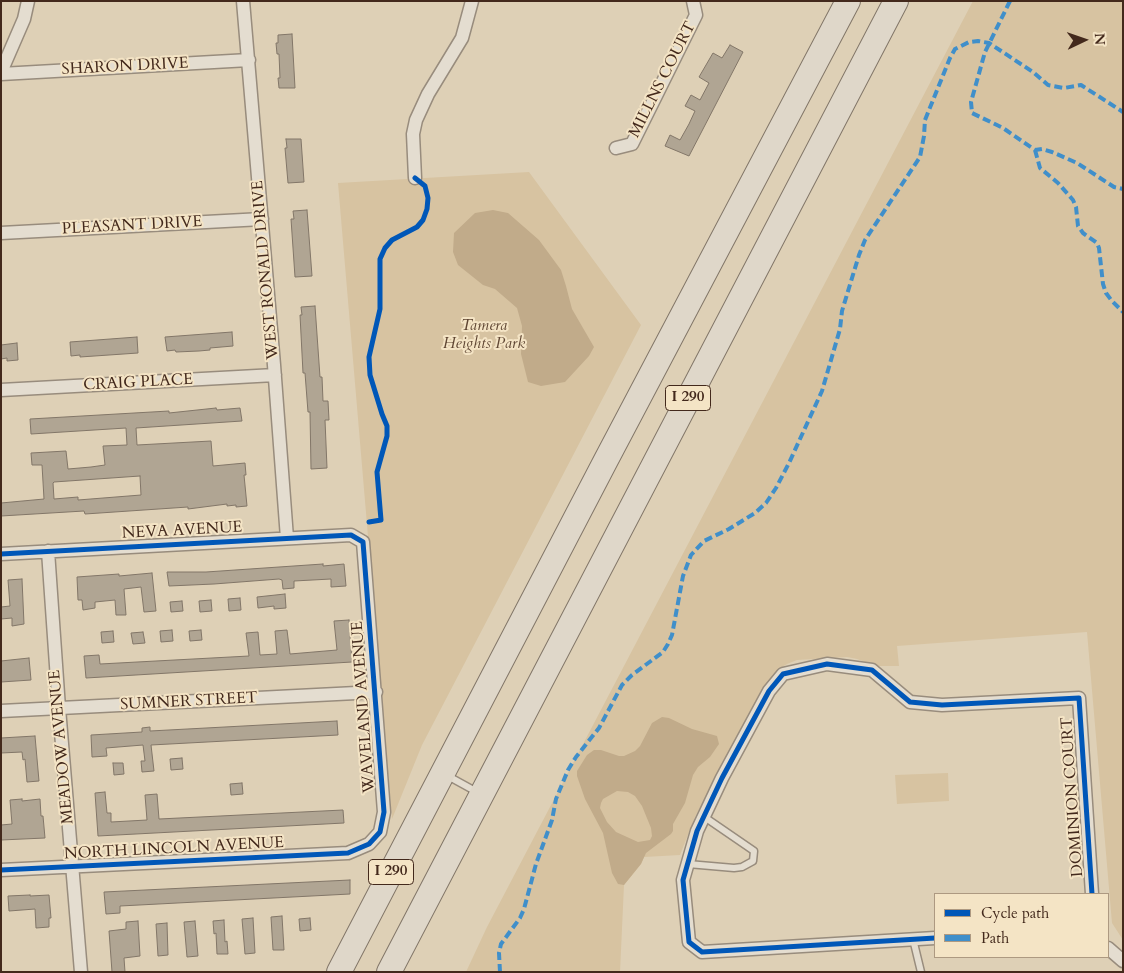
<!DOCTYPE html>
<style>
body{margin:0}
#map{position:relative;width:1124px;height:973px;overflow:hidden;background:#ded0b6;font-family:Cardo,serif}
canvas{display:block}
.frame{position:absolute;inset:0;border:2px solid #43291c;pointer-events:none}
.legend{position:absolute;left:934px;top:893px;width:175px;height:65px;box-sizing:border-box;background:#f4e4c5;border:1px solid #ad9981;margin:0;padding:6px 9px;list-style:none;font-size:15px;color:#43291c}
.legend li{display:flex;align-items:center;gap:10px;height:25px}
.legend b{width:25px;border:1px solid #ad9981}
.north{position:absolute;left:1059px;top:15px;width:50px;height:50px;-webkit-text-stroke:4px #f4e4c5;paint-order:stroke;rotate:87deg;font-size:14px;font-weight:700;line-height:20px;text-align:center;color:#43291c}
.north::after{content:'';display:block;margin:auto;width:18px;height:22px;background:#43291c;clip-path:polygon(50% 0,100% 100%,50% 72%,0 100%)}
</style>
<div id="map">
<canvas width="1124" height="973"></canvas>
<div class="frame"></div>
<ul class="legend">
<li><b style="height:6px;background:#0057b8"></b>Cycle path</li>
<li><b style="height:6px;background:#408fca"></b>Path</li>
</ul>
<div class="north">N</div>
</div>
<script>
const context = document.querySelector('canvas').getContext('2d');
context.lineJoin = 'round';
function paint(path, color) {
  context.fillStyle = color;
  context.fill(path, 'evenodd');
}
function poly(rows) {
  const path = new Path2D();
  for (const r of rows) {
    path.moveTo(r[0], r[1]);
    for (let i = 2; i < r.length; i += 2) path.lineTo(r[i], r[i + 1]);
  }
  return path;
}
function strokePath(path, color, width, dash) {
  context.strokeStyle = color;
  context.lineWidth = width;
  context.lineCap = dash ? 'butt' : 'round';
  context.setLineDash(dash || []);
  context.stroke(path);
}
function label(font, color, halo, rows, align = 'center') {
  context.font = font + ' Cardo,serif';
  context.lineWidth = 4;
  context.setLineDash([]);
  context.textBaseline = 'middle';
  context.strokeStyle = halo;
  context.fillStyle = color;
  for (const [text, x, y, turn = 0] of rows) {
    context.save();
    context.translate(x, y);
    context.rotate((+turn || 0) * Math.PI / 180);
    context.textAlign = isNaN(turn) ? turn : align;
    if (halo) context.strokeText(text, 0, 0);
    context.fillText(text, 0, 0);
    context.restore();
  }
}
paint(poly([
 [973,1,1123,1,1123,940,1112,923,1087,632,897,646,899,666,876,666,857,659,847,657,797,660,787,664,779,669,764,687,695,817,680,855,644,857,641,864,624,885,620,972,466,972,487,927],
 [529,172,641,325,422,745,392,819,338,183],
 [948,773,949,801,897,804,895,775]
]), '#d7c3a1');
paint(poly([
 [493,210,508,213,539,240,561,270,566,286,572,309,594,347,589,356,565,382,541,386,528,382,521,354,522,326,517,308,495,289,483,285,458,265,453,252,454,233,475,213],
 [662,717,669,718,692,729,717,736,719,744,710,757,698,767,693,775,685,803,673,824,673,831,671,834,646,853,641,864,624,885,618,884,612,873,603,833,585,799,577,776,577,771,587,755,594,750,601,750,619,756,624,756,635,751,640,746,652,723],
 [617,791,628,792,635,796,642,806,651,828,652,836,650,840,638,842,616,832,607,822,600,808,601,803,603,799]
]), '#c1ab8a');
const building = poly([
 [292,34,295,88,279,88,278,78,280,78,279,54,277,54,276,43,278,43,278,35,292,34],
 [730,45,743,52,689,156,665,146,670,135,680,140,689,124,695,111,685,106,691,95,700,100,709,83,699,77,713,53,722,58,730,45],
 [286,139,301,139,304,182,288,183,285,148,287,148,286,139],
 [307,210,312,276,295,277,291,219,294,219,293,211,307,210],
 [315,306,320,377,322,377,323,401,328,401,329,420,325,420,327,468,311,469,310,412,308,412,305,373,303,373,300,315,302,315,301,307,315,306],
 [232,332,233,346,210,348,210,350,199,351,176,352,175,350,167,351,165,337,232,332],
 [137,337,138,353,80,357,80,355,71,356,70,342,137,337],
 [17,343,18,360,7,361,7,358,1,359,1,345,17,343],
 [216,408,217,410,240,408,242,421,136,428,137,445,211,441,213,466,245,463,246,475,244,475,247,506,236,507,236,505,227,506,227,504,188,509,188,507,85,514,84,511,1,516,1,503,44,499,42,465,32,465,31,453,66,451,68,469,91,467,105,465,103,446,127,445,126,428,31,434,30,419,169,411,169,413,216,408],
 [140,476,141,495,78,500,78,497,54,499,53,483,54,482,140,476],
 [323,564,323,566,344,564,346,586,331,587,331,579,294,581,294,588,283,589,282,580,279,579,214,584,169,586,167,572,206,572,323,564],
 [152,573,156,611,144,612,141,587,124,589,126,615,116,615,115,600,95,602,95,608,83,610,82,600,78,600,77,577,119,574,119,576,152,573],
 [22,579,24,624,12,626,12,618,1,619,1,607,10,606,8,580,22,579],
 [285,594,286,608,274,609,274,606,258,608,257,597,285,594],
 [240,598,241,610,229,611,228,599,240,598],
 [211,600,212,611,200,612,199,601,211,600],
 [182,601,183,611,171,612,170,602,182,601],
 [349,620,352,662,86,678,84,656,99,655,100,664,249,656,246,633,258,632,260,655,277,654,275,631,287,630,290,654,337,650,334,621,349,620],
 [172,630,173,641,161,642,160,631,172,630],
 [201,630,202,640,190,641,189,631,201,630],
 [113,631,114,642,102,643,101,632,113,631],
 [143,632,145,643,133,644,131,633,143,632],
 [29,658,31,680,1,682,1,661,29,658],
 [337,721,338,735,151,745,154,771,142,772,141,761,145,761,143,745,106,748,107,756,92,757,91,735,142,732,142,728,150,727,150,731,337,721],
 [35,736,39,781,27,782,25,759,23,760,22,752,1,753,1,738,35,736],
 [182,758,183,769,171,770,170,759,182,758],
 [113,763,123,763,124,774,114,775,113,763],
 [242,783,243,794,231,795,230,784,242,783],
 [105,792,107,813,111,813,111,822,147,820,145,795,157,794,159,819,343,810,344,823,98,836,95,793,105,792],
 [22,799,22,801,40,799,41,816,43,816,45,838,1,840,1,825,12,824,10,800,22,799],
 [350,880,350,894,120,906,120,913,106,914,104,892,350,880],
 [30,895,30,896,49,895,51,918,49,918,49,927,36,928,35,909,9,911,8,896,30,895],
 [282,916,284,950,273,950,271,917,282,916],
 [253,918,255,953,245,954,242,919,253,918],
 [310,918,311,930,300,931,299,919,310,918],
 [224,920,225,942,227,941,228,954,217,954,216,933,214,934,213,921,224,920],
 [138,921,140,956,124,958,125,972,112,972,109,931,126,929,126,922,138,921],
 [195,921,198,956,187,957,184,922,195,921],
 [167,923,168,955,158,956,156,924,167,923]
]);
paint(building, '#b0a593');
strokePath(building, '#827668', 1);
const service = poly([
 [446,775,477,792],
 [688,864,734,868,742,867,753,861,754,851,703,816],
 [913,939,921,972]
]);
const minor = poly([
 [243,1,274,365,287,538],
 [1,72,24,19,28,1],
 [1,74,249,60],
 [616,148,632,144,696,15,693,1],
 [415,178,413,134,416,120,428,94,462,38,472,1],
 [1,233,262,219],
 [1,390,275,375],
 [48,551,59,708,81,972],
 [1,554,351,535,363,542,384,812,380,832,369,844,348,853,1,870],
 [1,711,376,692],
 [935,938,702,952,689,942,683,880,697,831,722,778,769,691,783,674,827,664,872,670,910,702,942,705,1079,698,1092,894],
 [1108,948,1123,961]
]);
const motorway = poly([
 [339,972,606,460,848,1],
 [389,972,896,1]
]);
strokePath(service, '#988c7d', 9);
strokePath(minor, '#988c7d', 15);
strokePath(motorway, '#827668', 26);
strokePath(service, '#e4ddd0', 6);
strokePath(minor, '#e4ddd0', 12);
strokePath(motorway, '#dfd7c9', 24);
strokePath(poly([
 [1010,1,985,52,971,102,972,113,1003,128,1035,150,1042,149,1052,152,1077,163,1114,187,1123,189],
 [1035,150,1040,168,1058,183,1073,200,1076,207,1078,226,1083,233,1097,243,1099,248,1103,284,1106,293,1112,301,1123,312],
 [500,972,499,953,501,944,520,918,524,909,536,864,552,820,556,799,568,770,576,757,599,728,622,685,632,675,663,652,668,644,672,635,683,576,691,555,704,541,729,529,755,513,766,503,776,488,789,463,822,391,840,329,842,311,859,255,865,240,920,157,924,136,925,120,950,58,955,49,969,42,978,41,989,43,1033,72,1048,85,1064,88,1081,85,1123,112]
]), '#408fca', 4, [8, 4]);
strokePath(poly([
 [369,522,381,520,377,472,387,436,387,426,382,414,370,375,369,357,380,309,380,259,385,248,392,240,417,227,423,220,427,209,428,198,425,186,415,178],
 [1,554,351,535,363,542,384,812,380,832,369,844,348,853,1,870],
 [935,938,702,952,689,942,683,880,697,831,722,778,769,691,783,674,827,664,872,670,910,702,942,705,1079,698,1092,894]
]), '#0057b8', 5);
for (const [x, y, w] of [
 [688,398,45],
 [391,872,45]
]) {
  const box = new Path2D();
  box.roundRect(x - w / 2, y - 12.5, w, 25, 4);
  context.fillStyle = '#f4e4c5';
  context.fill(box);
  strokePath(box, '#43291c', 1);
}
label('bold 15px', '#43291c', null, [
 ["I 290",688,398],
 ["I 290",391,872]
]);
label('16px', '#43291c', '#f4e4c5', [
 ["SHARON DRIVE",125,67,-3],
 ["MILLNS COURT",663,80,-63],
 ["PLEASANT DRIVE",132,226,-3],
 ["WEST RONALD DRIVE",266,270,-95],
 ["CRAIG PLACE",138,383,-3],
 ["NEVA AVENUE",182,531,-3],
 ["SUMNER STREET",189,702,-3],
 ["WAVELAND AVENUE",364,707,-94],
 ["MEADOW AVENUE",62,747,-95],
 ["DOMINION COURT",1073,797,-94],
 ["NORTH LINCOLN AVENUE",174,849,-3]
]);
label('italic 16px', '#5f4633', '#f4e4c5', [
 ["Tamera",484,326],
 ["Heights Park",484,344]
]);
</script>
